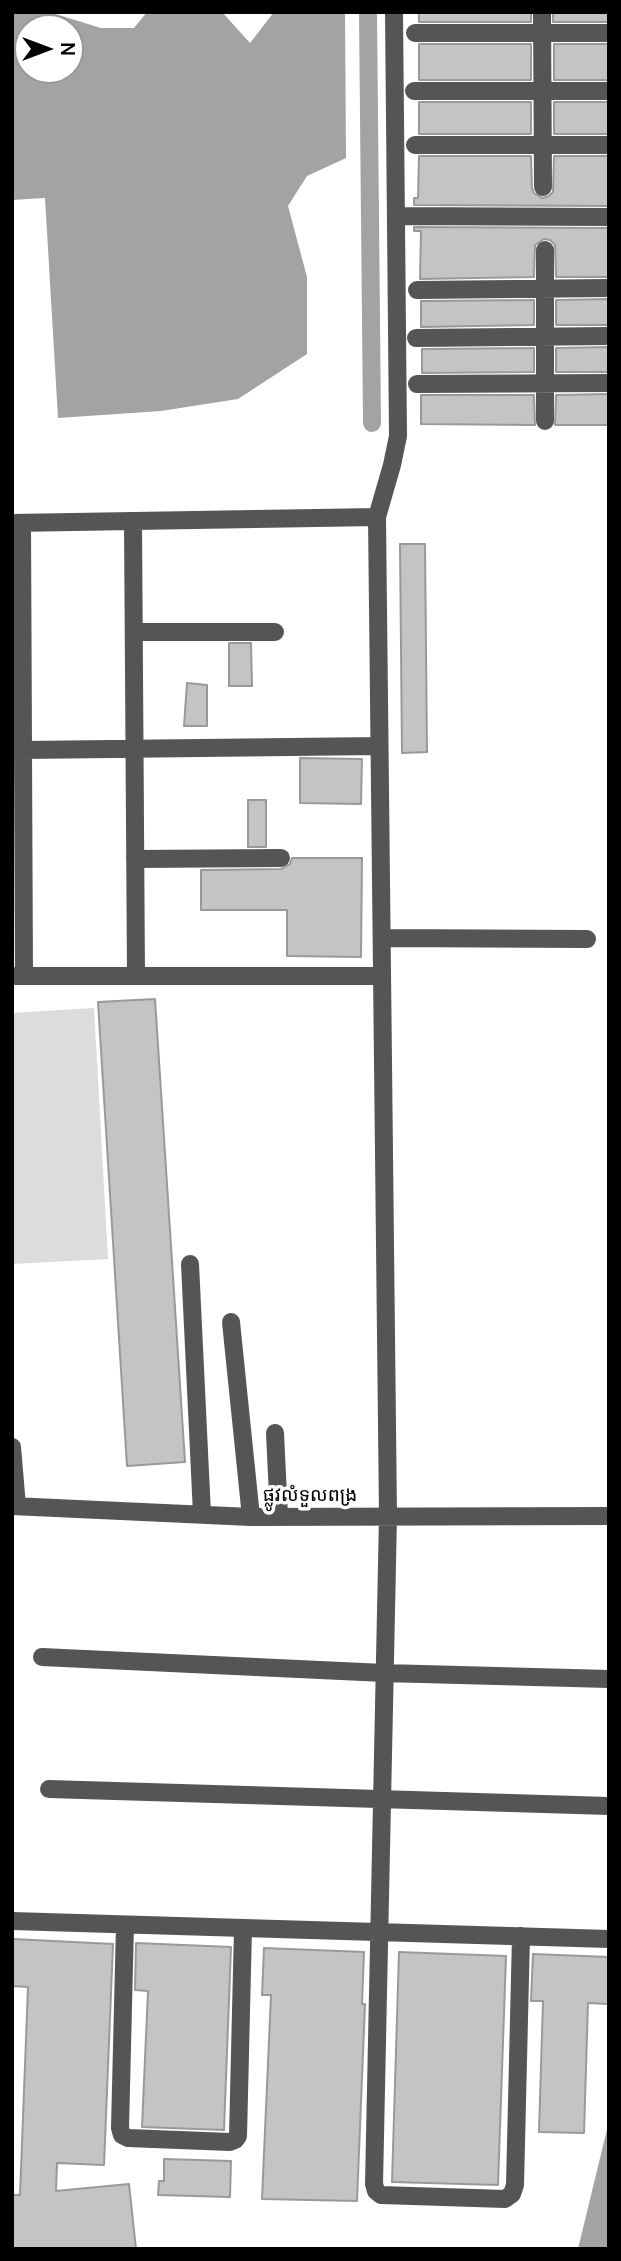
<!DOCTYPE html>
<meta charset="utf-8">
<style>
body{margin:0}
#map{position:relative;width:621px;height:2261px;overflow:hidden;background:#fff;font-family:Manrope,sans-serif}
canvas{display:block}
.frame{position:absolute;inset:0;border:14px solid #000;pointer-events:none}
.north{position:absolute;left:14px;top:14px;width:70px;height:70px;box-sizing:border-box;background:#fff;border:2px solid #999;border-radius:50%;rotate:90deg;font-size:19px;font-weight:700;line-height:28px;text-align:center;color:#000}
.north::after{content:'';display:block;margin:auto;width:24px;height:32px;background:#000;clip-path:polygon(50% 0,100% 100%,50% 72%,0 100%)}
</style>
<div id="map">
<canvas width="621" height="2261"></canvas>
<div class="frame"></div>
<div class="north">N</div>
</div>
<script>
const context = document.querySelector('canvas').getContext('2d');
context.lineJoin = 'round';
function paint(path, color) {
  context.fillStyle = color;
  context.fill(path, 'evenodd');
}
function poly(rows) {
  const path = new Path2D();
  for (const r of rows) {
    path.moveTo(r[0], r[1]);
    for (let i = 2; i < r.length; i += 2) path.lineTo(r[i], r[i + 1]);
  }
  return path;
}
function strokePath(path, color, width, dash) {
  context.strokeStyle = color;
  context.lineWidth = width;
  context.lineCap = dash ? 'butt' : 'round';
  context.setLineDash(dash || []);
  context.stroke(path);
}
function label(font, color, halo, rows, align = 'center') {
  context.font = font + ' Manrope,"Noto Sans Khmer",sans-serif';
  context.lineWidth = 7;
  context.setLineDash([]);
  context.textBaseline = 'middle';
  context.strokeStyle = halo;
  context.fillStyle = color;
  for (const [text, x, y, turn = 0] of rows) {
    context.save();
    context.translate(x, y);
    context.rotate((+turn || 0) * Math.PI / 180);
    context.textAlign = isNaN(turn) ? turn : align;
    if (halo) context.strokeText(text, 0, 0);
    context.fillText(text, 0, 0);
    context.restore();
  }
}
paint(poly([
 [94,1008,108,1259,12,1264,12,1013]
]), '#dcdcdc');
paint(poly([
 [12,12,49,12,101,28,134,28,147,12,222,12,250,43,274,12,345,12,346,158,307,176,288,206,307,277,307,354,238,399,161,411,58,418,45,198,12,200],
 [28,28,70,28,70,70,28,70],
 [609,2121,609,2249,578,2249,585,2220]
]), '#a3a3a3');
strokePath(poly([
 [368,12,372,423]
]), '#a3a3a3', 18);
const building = poly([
 [419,12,531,12,531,22,419,22,419,12],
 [553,12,609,12,609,22,553,22,553,12],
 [419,44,531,44,531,80,419,80,419,44],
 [554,44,609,44,609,80,554,80,554,44],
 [419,102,531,102,531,134,419,134,419,102],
 [554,102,609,102,609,134,554,134,554,102],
 [419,156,531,156,532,188,534,193,542,198,549,196,553,192,554,156,609,156,609,206,414,205,414,198,418,198,419,156],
 [414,227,609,228,609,277,556,277,555,245,550,240,544,239,535,245,534,277,420,279,421,231,414,231,414,227],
 [609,299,609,325,556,325,556,300,609,299],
 [534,300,534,325,421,327,421,301,534,300],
 [609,347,609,372,556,372,556,348,609,347],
 [534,348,534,372,422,373,422,349,534,348],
 [609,394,609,425,555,425,556,395,609,394],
 [421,395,534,395,535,425,421,424,421,395],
 [400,544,425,544,427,752,402,753,400,544],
 [229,643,251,643,252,686,229,686,229,643],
 [187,683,207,685,207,726,184,726,187,683],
 [300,758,362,759,361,804,300,803,300,758],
 [248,800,266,800,266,847,248,847,248,800],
 [292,858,362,858,361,957,287,956,287,910,201,910,201,870,281,869,290,864,292,858],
 [155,999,185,1462,127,1466,98,1002,155,999],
 [13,1939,113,1944,104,2165,57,2163,56,2191,129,2184,136,2249,12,2249,12,2195,20,2195,28,1987,12,1986,13,1939],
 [136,1943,231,1947,224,2130,142,2127,148,1991,135,1990,136,1943],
 [264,1948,364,1952,362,2004,365,2004,357,2201,262,2199,271,1995,262,1995,264,1948],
 [399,1952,506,1956,498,2185,392,2182,399,1952],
 [533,1954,609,1957,609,2004,588,2003,584,2133,539,2132,543,2001,531,2001,533,1954],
 [164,2159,231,2161,230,2197,158,2195,159,2181,164,2181,164,2159]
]);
paint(building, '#c4c4c4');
strokePath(building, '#999', 2);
strokePath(poly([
 [394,12,398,436,392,465,377,517,388,1516,374,2184,376,2191,381,2195,505,2199,512,2194,515,2185,521,1936],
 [542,12,543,187],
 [415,33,609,33],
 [414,91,609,91],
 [415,145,609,145],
 [396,216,609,217],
 [417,290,609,288],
 [416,338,609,336],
 [417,384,609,383],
 [545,421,545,250],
 [133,521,136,976],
 [12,523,377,517],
 [22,523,24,976],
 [134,632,275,632],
 [23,750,379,746],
 [135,859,281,858],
 [382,938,587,939],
 [15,976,382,976],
 [190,1264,202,1514],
 [231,1322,251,1517],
 [275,1433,279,1517],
 [12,1447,17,1506],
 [12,1506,251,1517,609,1516],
 [42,1657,384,1673,609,1679],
 [49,1789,609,1806],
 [12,1921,609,1939],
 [125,1925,120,2128,122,2135,128,2138,230,2142,235,2140,238,2136,243,1929]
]), '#555', 18);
label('19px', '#000', '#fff', [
 ["ផ្លូវលំទួលពង្រ",310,1496]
]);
</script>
